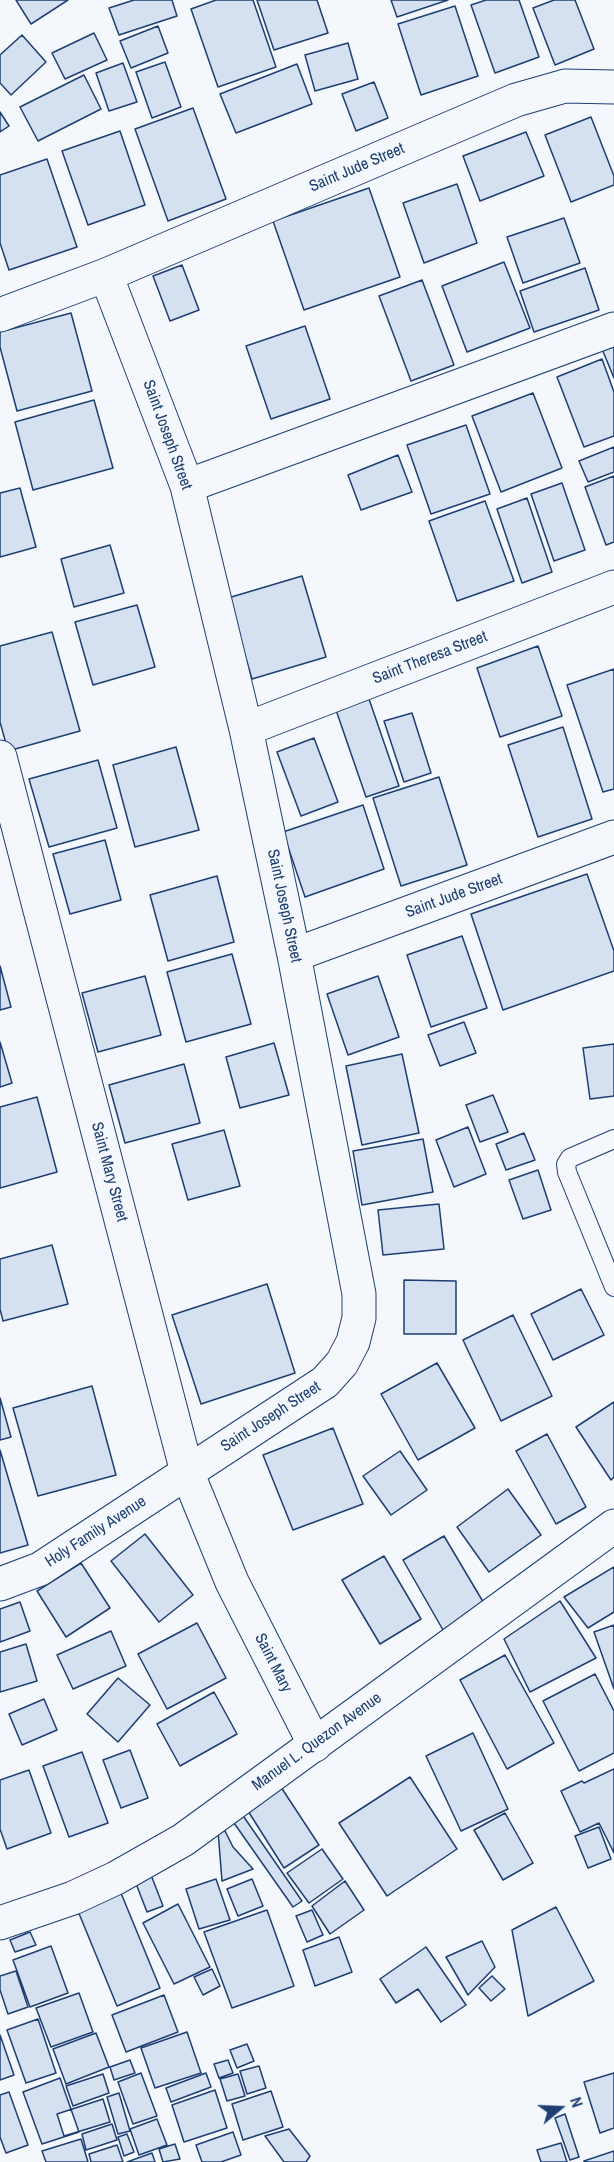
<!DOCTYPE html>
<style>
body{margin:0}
#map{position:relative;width:614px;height:2162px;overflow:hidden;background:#f4f7fb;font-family:"Archivo Narrow",sans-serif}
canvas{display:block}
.north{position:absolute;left:530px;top:2078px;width:60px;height:60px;-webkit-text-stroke:4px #f4f7fb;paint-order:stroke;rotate:71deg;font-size:16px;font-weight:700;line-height:24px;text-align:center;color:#1d3f73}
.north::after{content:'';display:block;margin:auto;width:21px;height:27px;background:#1d3f73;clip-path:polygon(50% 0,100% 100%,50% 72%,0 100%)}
</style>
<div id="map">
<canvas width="614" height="2162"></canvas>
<div class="north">N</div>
</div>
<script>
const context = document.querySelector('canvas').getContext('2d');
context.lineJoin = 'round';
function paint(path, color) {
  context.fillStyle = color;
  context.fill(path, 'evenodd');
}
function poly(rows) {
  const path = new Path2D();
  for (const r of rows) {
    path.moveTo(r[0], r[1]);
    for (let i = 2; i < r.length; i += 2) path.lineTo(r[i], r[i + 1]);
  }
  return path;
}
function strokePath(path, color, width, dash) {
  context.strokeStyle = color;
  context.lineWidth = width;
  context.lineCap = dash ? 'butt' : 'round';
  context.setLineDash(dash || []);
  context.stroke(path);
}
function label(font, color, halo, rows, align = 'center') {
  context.font = font + ' "Archivo Narrow",sans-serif';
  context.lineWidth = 4.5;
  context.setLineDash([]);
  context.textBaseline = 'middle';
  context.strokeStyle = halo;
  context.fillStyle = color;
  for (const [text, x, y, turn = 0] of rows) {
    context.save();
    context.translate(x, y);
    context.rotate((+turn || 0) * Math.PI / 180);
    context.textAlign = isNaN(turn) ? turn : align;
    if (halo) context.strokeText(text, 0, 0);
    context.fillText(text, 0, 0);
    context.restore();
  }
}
const building = poly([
 [16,0,68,0,31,24,16,0],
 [134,0,172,0,177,16,119,35,109,8,134,0],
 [216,0,253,0,276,67,218,87,191,9,216,0],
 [257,0,317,0,328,33,274,50,257,0],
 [391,0,448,0,397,17,391,0],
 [486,0,519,0,539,57,495,73,471,5,486,0],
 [554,0,575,0,594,49,555,65,533,8,554,0],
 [455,6,478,76,421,95,398,24,455,6],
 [158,26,168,53,131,68,120,41,158,26],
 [94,33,107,60,65,79,52,53,94,33],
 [22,35,46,62,11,95,0,83,0,55,22,35],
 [348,43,358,79,315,91,305,55,348,43],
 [165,62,181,107,152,118,136,72,165,62],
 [123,63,137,102,109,111,96,73,123,63],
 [297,64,312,104,236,133,220,94,297,64],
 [84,75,101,109,38,141,20,107,84,75],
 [374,82,388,118,356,131,342,94,374,82],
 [193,108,226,199,168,221,135,129,193,108],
 [0,112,9,126,0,132,0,112],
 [591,117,614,176,614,185,571,202,545,135,591,117],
 [120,131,145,205,88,225,62,151,120,131],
 [526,132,544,176,480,201,463,156,526,132],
 [47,159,77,247,9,270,0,243,0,175,47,159],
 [457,184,477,243,424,263,403,203,457,184],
 [369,188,400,277,304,310,273,221,369,188],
 [564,218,580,263,523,283,507,237,564,218],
 [504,262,530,328,467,352,442,286,504,262],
 [182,265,199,310,170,321,153,276,182,265],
 [585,268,599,310,534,332,520,291,585,268],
 [422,280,454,365,411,381,379,296,422,280],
 [71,313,92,391,17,411,0,347,0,332,71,313],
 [305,326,330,399,271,419,246,346,305,326],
 [614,345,614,378,602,349,614,345],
 [602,359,614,392,614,436,584,447,557,377,602,359],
 [533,393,562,468,501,492,472,416,533,393],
 [94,400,113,468,33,490,15,422,94,400],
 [466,425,490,494,431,514,407,445,466,425],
 [614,447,614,472,588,482,579,461,614,447],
 [398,455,412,492,361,510,348,475,398,455],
 [614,476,614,542,606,545,585,487,614,476],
 [562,483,585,550,554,561,531,494,562,483],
 [20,488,36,547,0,557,0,493,20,488],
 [527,498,552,572,522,583,497,509,527,498],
 [485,501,514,581,457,601,429,521,485,501],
 [110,545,124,593,74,607,61,559,110,545],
 [302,576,326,657,252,679,228,598,302,576],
 [137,605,155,667,93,685,75,622,137,605],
 [52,632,80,731,8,751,0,722,0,646,52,632],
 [538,646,562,716,500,737,477,668,538,646],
 [614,669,614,789,603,792,567,685,614,669],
 [369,699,399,786,366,797,336,710,369,699],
 [412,713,431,773,404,782,384,721,412,713],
 [563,727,592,819,538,837,508,745,563,727],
 [314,738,338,802,301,816,277,752,314,738],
 [176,747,199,830,135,847,113,765,176,747],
 [98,760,117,828,49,847,29,779,98,760],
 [439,777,467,865,401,886,373,798,439,777],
 [363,805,384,869,305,897,283,832,363,805],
 [105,840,121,900,70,914,53,854,105,840],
 [587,874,614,951,614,971,503,1010,471,914,587,874],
 [217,876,234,942,168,961,150,895,217,876],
 [462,936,487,1008,431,1027,407,955,462,936],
 [232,954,251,1024,186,1042,167,972,232,954],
 [0,966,11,1007,0,1010,0,966],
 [145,976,161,1035,98,1052,82,993,145,976],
 [378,976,399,1037,348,1055,327,994,378,976],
 [464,1022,476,1053,440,1066,428,1035,464,1022],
 [0,1042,12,1083,0,1087,0,1042],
 [274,1043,289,1095,240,1108,226,1057,274,1043],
 [614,1044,614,1096,590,1099,583,1048,614,1044],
 [402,1054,419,1133,362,1145,346,1066,402,1054],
 [184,1064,200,1123,125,1143,109,1085,184,1064],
 [493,1095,508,1132,480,1142,466,1105,493,1095],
 [37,1097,57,1172,0,1188,0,1107,37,1097],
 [468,1127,486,1174,454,1187,436,1140,468,1127],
 [224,1130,240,1186,188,1200,172,1144,224,1130],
 [524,1133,535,1160,506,1170,496,1144,524,1133],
 [423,1139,433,1192,362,1205,353,1151,423,1139],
 [538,1170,551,1210,523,1219,509,1180,538,1170],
 [439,1204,444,1249,383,1255,378,1210,439,1204],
 [52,1245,68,1304,3,1321,0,1309,0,1259,52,1245],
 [404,1280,456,1281,456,1334,404,1334,404,1280],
 [267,1284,295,1373,201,1404,172,1315,267,1284],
 [581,1289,604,1335,553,1360,531,1314,581,1289],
 [513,1315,552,1396,501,1421,463,1340,513,1315],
 [437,1363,475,1428,418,1460,381,1394,437,1363],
 [92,1386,116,1475,38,1496,13,1408,92,1386],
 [0,1398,11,1437,0,1440,0,1398],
 [614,1402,614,1477,611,1480,576,1427,614,1402],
 [333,1428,363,1504,293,1530,263,1455,333,1428],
 [547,1434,586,1507,556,1524,516,1451,547,1434],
 [0,1450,28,1545,0,1553,0,1450],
 [400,1451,427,1490,391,1515,363,1476,400,1451],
 [508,1489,541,1535,489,1572,457,1527,508,1489],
 [145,1534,193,1595,159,1622,111,1561,145,1534],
 [444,1536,485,1605,443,1630,403,1560,444,1536],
 [384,1556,421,1619,380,1644,342,1580,384,1556],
 [81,1563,110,1608,66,1637,37,1591,81,1563],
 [614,1567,614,1612,588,1628,564,1597,614,1567],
 [560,1601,596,1658,530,1692,504,1639,560,1601],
 [20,1602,30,1631,0,1642,0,1609,20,1602],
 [197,1623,226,1678,167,1709,138,1654,197,1623],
 [614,1625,614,1689,594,1632,614,1625],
 [111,1631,126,1666,73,1689,57,1655,111,1631],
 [26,1644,37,1681,0,1692,0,1652,26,1644],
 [505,1655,554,1743,507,1769,460,1680,505,1655],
 [595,1674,614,1711,614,1753,579,1771,543,1701,595,1674],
 [118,1678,150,1705,118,1742,87,1714,118,1678],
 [214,1692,237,1734,180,1766,157,1724,214,1692],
 [44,1699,57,1730,22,1745,9,1714,44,1699],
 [473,1733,508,1809,461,1831,426,1756,473,1733],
 [130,1750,148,1798,121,1808,103,1760,130,1750],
 [82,1752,108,1823,69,1837,43,1766,82,1752],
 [614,1769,614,1853,599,1823,580,1832,561,1791,582,1781,584,1783,614,1769],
 [29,1770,51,1833,7,1849,0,1829,0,1780,29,1770],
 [410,1777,457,1849,387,1896,339,1823,410,1777],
 [277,1781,319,1845,284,1868,243,1803,277,1781],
 [237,1807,302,1901,293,1907,227,1813,237,1807],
 [505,1813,533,1863,503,1880,474,1830,505,1813],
 [599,1827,611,1859,588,1868,575,1836,599,1827],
 [218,1831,225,1831,233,1847,253,1869,222,1881,218,1831],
 [322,1849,343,1879,309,1903,287,1873,322,1849],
 [151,1875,163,1906,147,1912,135,1881,151,1875],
 [216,1879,230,1920,199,1929,186,1889,216,1879],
 [252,1879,263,1906,238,1916,227,1889,252,1879],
 [345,1881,364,1910,330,1934,312,1906,345,1881],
 [121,1893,160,1988,117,2006,78,1911,121,1893],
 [178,1904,210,1967,174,1984,143,1923,178,1904],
 [556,1907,594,1981,528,2016,512,1930,556,1907],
 [267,1910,294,1986,232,2008,204,1932,267,1910],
 [312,1910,323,1935,307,1942,296,1916,312,1910],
 [30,1932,36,1945,15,1952,10,1940,30,1932],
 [339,1937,352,1972,315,1986,303,1950,339,1937],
 [482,1941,495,1967,468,1995,446,1957,482,1941],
 [51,1946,68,1993,30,2007,13,1960,51,1946],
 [426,1947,466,2005,441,2022,418,1989,396,2003,380,1979,426,1947],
 [212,1969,220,1986,203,1995,194,1977,212,1969],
 [16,1971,28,2007,8,2014,0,1990,0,1976,16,1971],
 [492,1976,505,1989,491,2001,479,1988,492,1976],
 [79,1993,93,2032,51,2047,36,2008,79,1993],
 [164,1995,178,2032,126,2052,112,2015,164,1995],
 [38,2019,56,2073,26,2083,7,2030,38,2019],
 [187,2032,201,2073,155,2088,141,2048,187,2032],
 [96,2033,109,2067,66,2084,53,2049,96,2033],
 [0,2035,14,2075,0,2080,0,2035],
 [247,2044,254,2061,237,2068,230,2050,247,2044],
 [130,2060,135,2073,114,2080,110,2067,130,2060],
 [228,2060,233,2073,219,2078,214,2064,228,2060],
 [259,2066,266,2088,247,2094,240,2071,259,2066],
 [141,2073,157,2116,133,2124,118,2082,141,2073],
 [206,2073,211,2087,171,2102,166,2088,206,2073],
 [614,2073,614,2128,600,2133,584,2082,614,2073],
 [103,2074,109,2093,73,2106,66,2086,103,2074],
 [238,2074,245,2096,227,2101,220,2079,238,2074],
 [60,2078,79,2132,42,2144,23,2092,60,2078],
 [215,2090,227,2128,184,2142,172,2105,215,2090],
 [271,2091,283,2127,243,2140,232,2104,271,2091],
 [9,2092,28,2145,6,2153,0,2137,0,2095,9,2092],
 [119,2093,130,2131,118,2134,107,2097,119,2093],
 [103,2099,110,2122,64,2136,57,2114,103,2099],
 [565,2114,579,2157,570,2160,555,2118,565,2114],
 [157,2119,167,2145,139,2155,130,2129,157,2119],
 [112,2124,117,2140,86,2150,82,2134,112,2124],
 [289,2129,310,2156,306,2162,284,2162,265,2136,289,2129],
 [233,2132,241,2155,221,2162,202,2162,196,2145,233,2132],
 [127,2134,134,2152,124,2156,118,2137,127,2134],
 [81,2139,88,2162,46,2162,42,2151,81,2139],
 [561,2143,567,2162,541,2162,537,2150,561,2143],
 [175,2144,180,2159,163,2162,159,2149,175,2144],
 [117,2145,123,2162,91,2162,89,2154,117,2145],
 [614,2151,614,2162,584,2162,584,2161,614,2151],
 [152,2153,155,2162,127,2162,152,2153]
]);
paint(building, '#d5e0f0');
strokePath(building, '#1d3f73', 1.5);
const lane = poly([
 [614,1139,570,1158,566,1164,567,1172,614,1287]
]);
const street = poly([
 [0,315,106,275,516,100,565,86,614,87],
 [187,486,614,329],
 [246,729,614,587],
 [0,757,187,1472,232,1582,315,1745],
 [294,955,614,837],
 [0,1584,40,1569,325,1382,342,1363,353,1342,359,1318,359,1294,294,955,246,729,187,486,106,275]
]);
const secondary = poly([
 [0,1923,73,1898,116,1878,183,1840,614,1526]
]);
strokePath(lane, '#1d3f73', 20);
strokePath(street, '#1d3f73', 35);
strokePath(secondary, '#1d3f73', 35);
strokePath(lane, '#f4f7fb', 18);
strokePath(street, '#f4f7fb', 33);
strokePath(secondary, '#f4f7fb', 33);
label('16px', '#1d3f73', '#f4f7fb', [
 ["Saint Jude Street",357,168,-23],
 ["Saint Joseph Street",167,435,70],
 ["Saint Theresa Street",430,658,-21],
 ["Saint Jude Street",454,896,-20],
 ["Saint Joseph Street",284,906,78],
 ["Saint Mary Street",109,1172,75],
 ["Saint Joseph Street",271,1417,-33],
 ["Holy Family Avenue",96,1532,-33],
 ["Saint Mary",273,1663,63],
 ["Manuel L. Quezon Avenue",317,1742,-36]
]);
</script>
